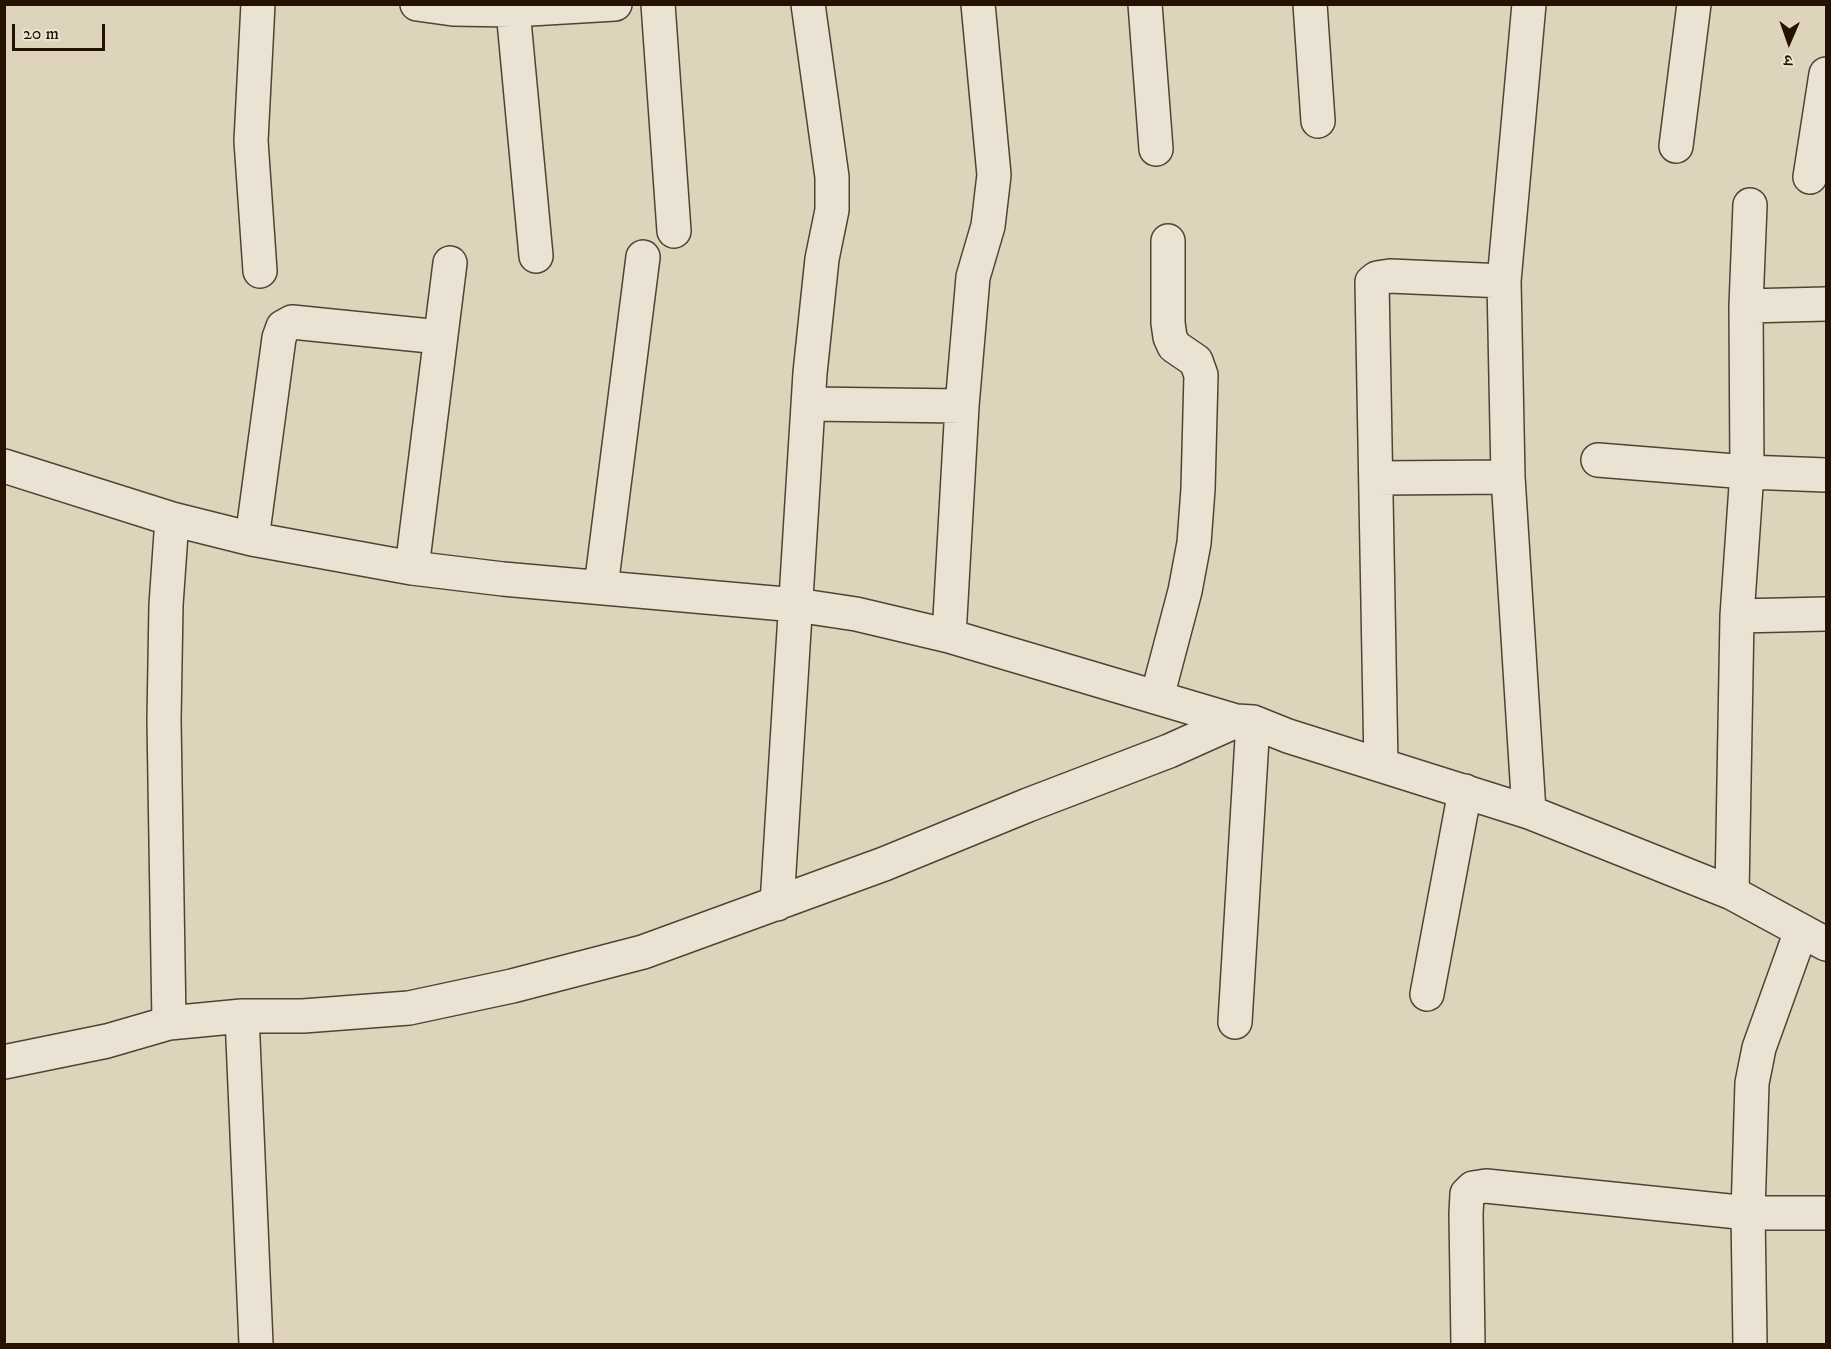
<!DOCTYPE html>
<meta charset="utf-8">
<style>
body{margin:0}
#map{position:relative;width:1831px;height:1349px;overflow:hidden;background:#ded4bb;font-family:"IM FELL DW Pica","Noto Serif Devanagari",serif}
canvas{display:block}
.frame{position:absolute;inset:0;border:6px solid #251203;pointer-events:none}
.north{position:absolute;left:1759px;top:12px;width:60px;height:60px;-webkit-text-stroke:4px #eae3d3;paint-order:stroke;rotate:182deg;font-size:16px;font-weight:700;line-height:24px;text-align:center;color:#251203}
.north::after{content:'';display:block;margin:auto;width:21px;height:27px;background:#251203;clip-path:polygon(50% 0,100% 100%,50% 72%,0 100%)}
.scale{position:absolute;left:12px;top:24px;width:93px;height:27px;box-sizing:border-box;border:3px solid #251203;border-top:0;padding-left:8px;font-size:18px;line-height:21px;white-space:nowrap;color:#251203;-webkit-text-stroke:4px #eae3d3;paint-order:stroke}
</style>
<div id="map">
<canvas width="1831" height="1349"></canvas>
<div class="frame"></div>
<div class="north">उ</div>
<div class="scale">20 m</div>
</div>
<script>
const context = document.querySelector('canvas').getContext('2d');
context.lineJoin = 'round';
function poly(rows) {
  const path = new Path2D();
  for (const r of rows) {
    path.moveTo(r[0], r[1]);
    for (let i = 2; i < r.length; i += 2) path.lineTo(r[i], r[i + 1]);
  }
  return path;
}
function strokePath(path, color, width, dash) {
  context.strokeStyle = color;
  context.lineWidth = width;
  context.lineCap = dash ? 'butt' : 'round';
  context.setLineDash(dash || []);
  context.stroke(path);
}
const minor = poly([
 [258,4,251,141,260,271],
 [417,4,453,9,513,10,615,4],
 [658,4,674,231],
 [1145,4,1156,149],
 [1310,4,1318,121],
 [513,10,536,256],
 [1676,146,1694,4],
 [1810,177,1826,74],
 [1746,306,1826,304],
 [809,404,962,406],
 [1598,460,1747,472,1826,475],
 [4,466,172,519,252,539,412,568,503,579,796,605,856,614,949,636,1236,721,1253,722,1288,736,1529,812,1732,893,1826,944],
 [1377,478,1508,477],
 [252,539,279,338,283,327,292,322,440,337],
 [412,568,450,263],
 [601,587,643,257],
 [1737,616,1747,472,1746,306,1750,205],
 [949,636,962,406,973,277,988,226,994,175,978,4],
 [1157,697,1185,591,1194,543,1198,489,1201,375,1196,361,1174,346,1170,337,1168,323,1168,241],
 [1381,765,1372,282,1377,278,1390,276,1504,281],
 [1529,812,1508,477,1504,281,1529,4],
 [1732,893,1737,616,1826,614],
 [777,904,810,373,822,259,832,210,832,177,808,4],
 [1427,994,1465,791],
 [242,1016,256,1344],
 [1235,1022,1253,722],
 [169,1023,164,720,166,605,172,519],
 [4,1062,107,1041,169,1023,242,1016,303,1016,409,1008,512,986,643,952,884,864,1028,805,1169,751,1236,721],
 [1468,1344,1466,1214,1467,1194,1473,1188,1486,1186,1748,1213,1826,1213],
 [1750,1344,1748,1213,1752,1083,1759,1048,1801,931]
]);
strokePath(minor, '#534231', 36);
strokePath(minor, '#eae3d3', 33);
</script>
